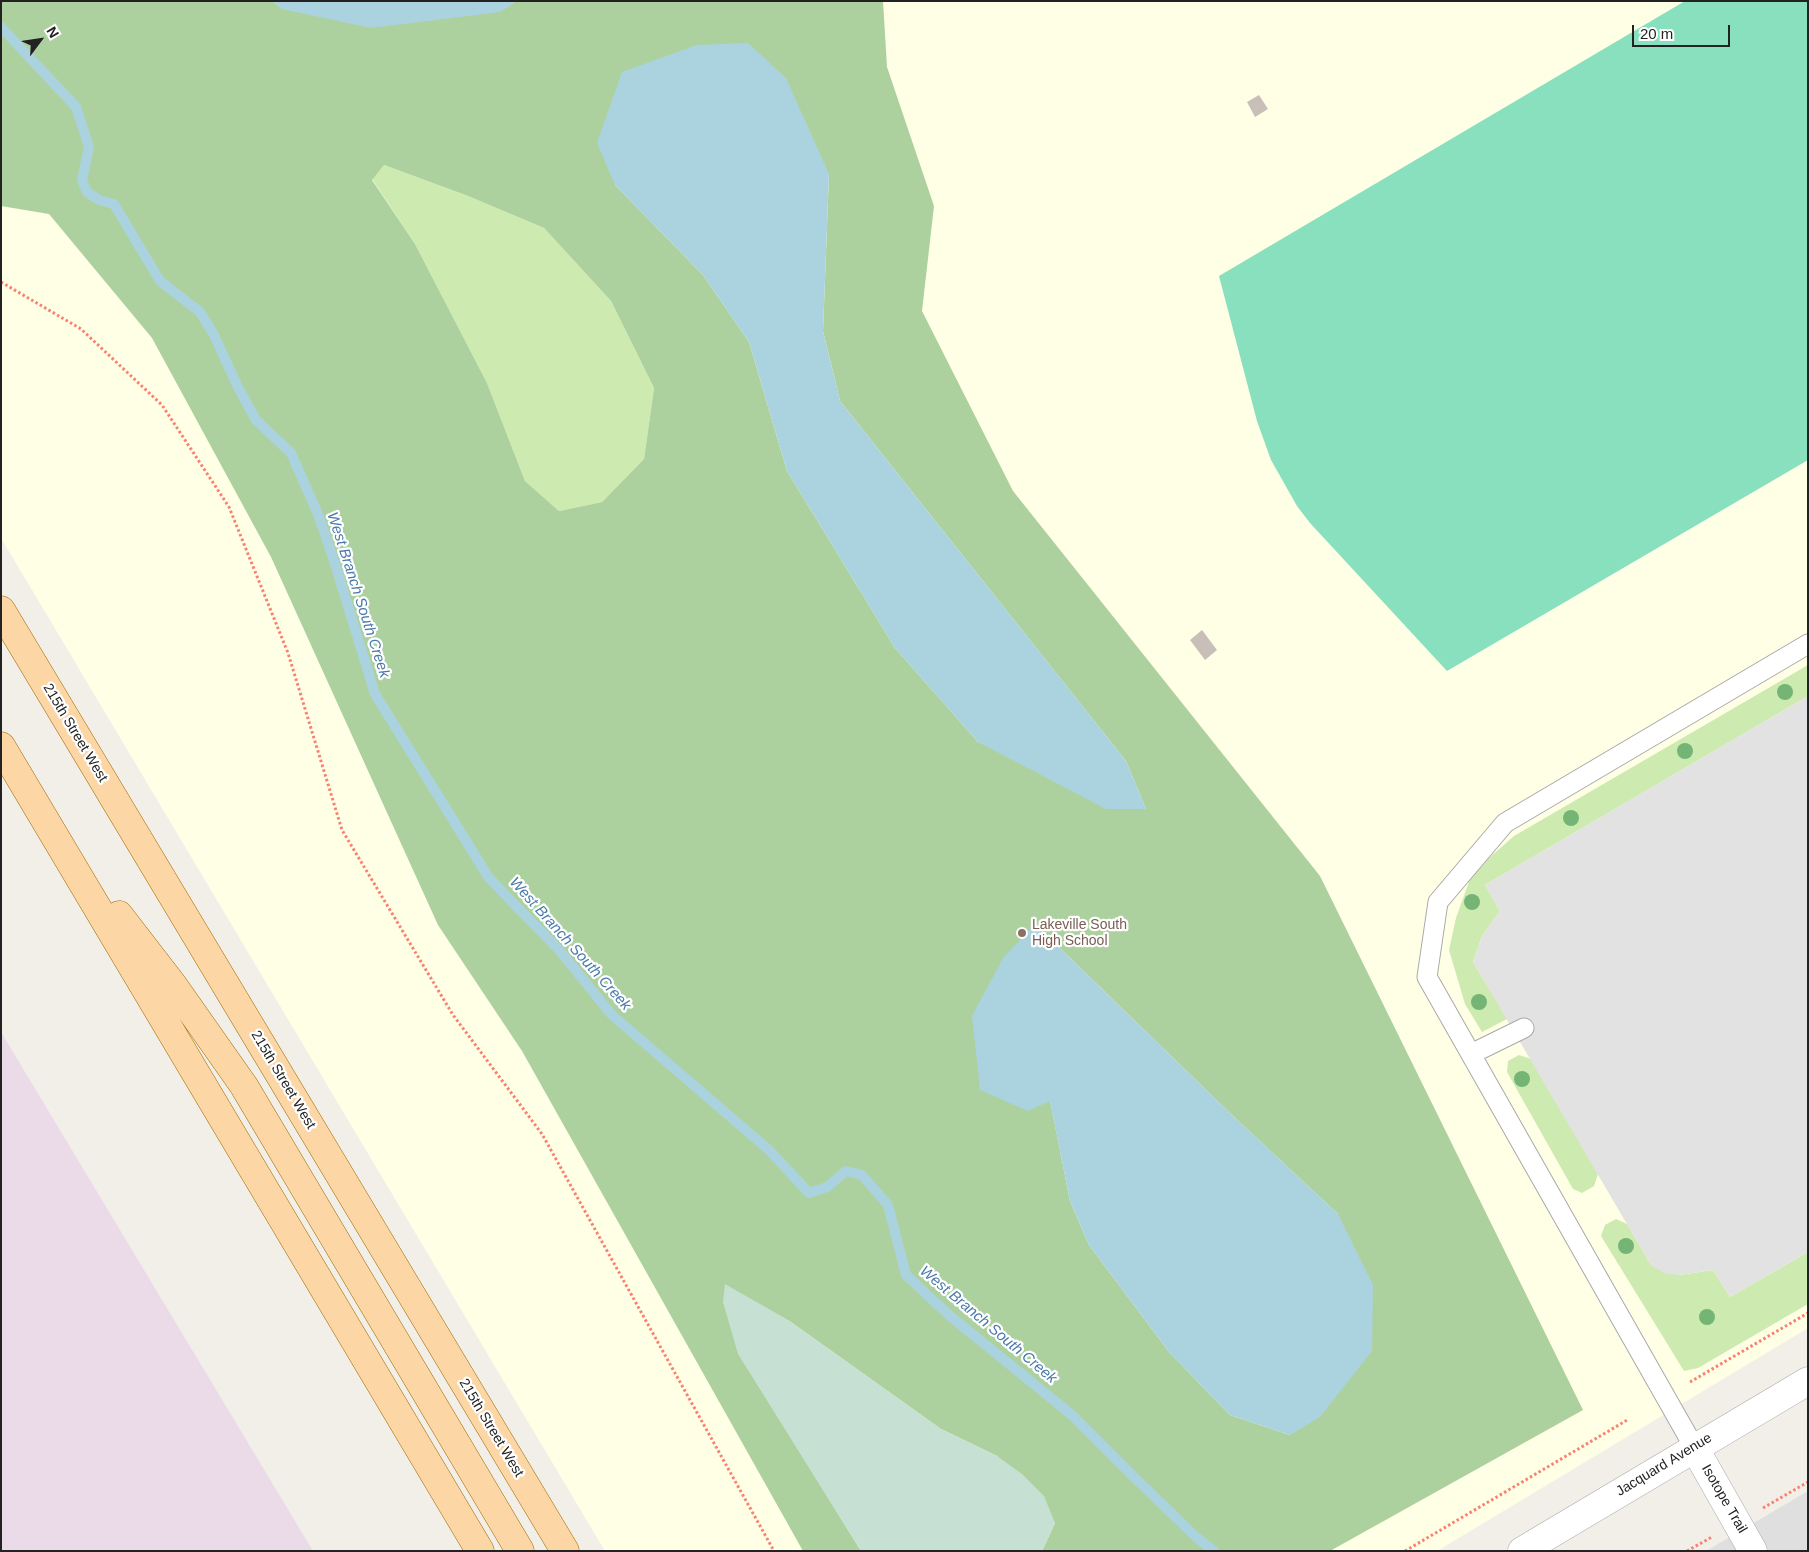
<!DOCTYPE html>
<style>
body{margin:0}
#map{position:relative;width:1809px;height:1552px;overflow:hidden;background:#f2efe9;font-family:Helvetica,sans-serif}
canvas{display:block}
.frame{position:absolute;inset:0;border:2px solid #222;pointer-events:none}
.north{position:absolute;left:15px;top:15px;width:50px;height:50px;-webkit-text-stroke:4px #fff;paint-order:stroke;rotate:59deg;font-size:14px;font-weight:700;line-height:20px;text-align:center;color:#222}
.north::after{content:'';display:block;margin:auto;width:18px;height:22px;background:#222;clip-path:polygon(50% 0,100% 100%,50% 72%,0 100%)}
.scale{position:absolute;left:1632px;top:25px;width:98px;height:22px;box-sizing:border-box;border:2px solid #222;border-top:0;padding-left:6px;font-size:15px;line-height:18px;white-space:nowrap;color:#222;-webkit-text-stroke:4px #fff;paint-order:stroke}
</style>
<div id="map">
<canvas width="1809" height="1552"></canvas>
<div class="frame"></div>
<div class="north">N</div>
<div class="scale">20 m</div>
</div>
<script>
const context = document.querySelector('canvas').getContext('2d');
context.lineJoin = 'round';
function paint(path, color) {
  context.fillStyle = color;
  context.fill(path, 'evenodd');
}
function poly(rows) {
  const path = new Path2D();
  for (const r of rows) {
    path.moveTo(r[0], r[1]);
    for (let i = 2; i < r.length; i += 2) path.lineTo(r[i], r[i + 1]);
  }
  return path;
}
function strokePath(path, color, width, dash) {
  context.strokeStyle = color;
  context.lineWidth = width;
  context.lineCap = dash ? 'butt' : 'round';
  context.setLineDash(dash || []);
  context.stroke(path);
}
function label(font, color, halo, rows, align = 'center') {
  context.font = font + ' Helvetica,sans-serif';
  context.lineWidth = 4.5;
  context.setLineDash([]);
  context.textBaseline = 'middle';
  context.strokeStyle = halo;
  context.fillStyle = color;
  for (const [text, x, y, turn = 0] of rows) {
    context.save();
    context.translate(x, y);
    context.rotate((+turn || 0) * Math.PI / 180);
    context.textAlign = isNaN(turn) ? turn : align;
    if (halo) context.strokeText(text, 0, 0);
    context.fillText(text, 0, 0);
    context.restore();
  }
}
paint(poly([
 [1808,1491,1808,1551,1706,1551]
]), '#e0dfdf');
paint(poly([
 [1,1032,313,1551,1,1551]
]), '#ebdbe8');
paint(poly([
 [1,1,1808,1,1808,1328,1437,1551,605,1551,1,538]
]), '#ffffe5');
paint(poly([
 [384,165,468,196,544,228,611,301,654,388,644,459,602,502,559,511,525,481,487,383,415,244,372,179],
 [1808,665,1808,696,1485,885,1500,911,1482,936,1473,962,1507,1019,1482,1032,1465,1004,1449,950,1456,918,1470,879,1490,857,1514,836],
 [1519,1055,1531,1059,1598,1174,1594,1186,1582,1193,1573,1189,1507,1072,1508,1061],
 [1616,1219,1627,1224,1651,1265,1679,1275,1713,1270,1730,1297,1808,1252,1808,1304,1698,1368,1684,1371,1601,1236,1605,1225]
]), '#cdebb0');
paint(poly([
 [1,1,272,1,283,9,499,12,516,1,883,1,887,67,934,206,922,311,1013,491,1320,876,1583,1410,1330,1551,1042,1551,1055,1523,997,1456,941,1429,788,1320,739,1354,861,1551,803,1551,522,1051,438,925,271,557,152,338,49,214,1,206],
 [384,165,468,196,544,228,611,301,654,388,644,459,602,502,559,511,525,481,487,383,415,244,372,180],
 [829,174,823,331,840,401,1126,761,1146,809,978,742,895,648,787,471,749,342,703,275,615,185],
 [1035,924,1234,1117,1338,1214,1290,1435,1230,1415,1169,1352,1089,1245,1070,1201,1050,1100]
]), '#add19e');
paint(poly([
 [725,1284,788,1320,941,1429,997,1456,1022,1474,1044,1496,1055,1523,1042,1551,861,1551,738,1354,723,1302]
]), '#c6e0d4');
paint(poly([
 [1685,1,1808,1,1808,460,1447,671,1310,523,1297,506,1271,460,1257,421,1219,276]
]), '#88e0be');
paint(poly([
 [1808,696,1808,1252,1730,1297,1713,1270,1679,1275,1664,1273,1651,1265,1473,962,1482,936,1500,911,1485,885]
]), '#e2e2e2');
paint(poly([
 [272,1,516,1,500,12,371,28,282,9],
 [748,43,786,78,829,174,823,331,840,401,1126,761,1146,809,1106,809,978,742,895,648,787,471,749,342,703,275,615,185,597,143,622,72,697,45],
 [1035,924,1234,1117,1338,1214,1373,1285,1372,1351,1320,1417,1290,1435,1230,1415,1169,1352,1089,1245,1070,1201,1050,1101,1028,1111,980,1090,972,1016,1003,958]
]), '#aad3df');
strokePath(poly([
 [1,27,76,107,89,147,82,180,87,192,99,200,114,204,160,281,200,312,213,333,238,387,256,420,291,453,318,514,336,567,375,694,489,878,560,951,612,1015,769,1150,809,1193,827,1187,846,1171,862,1175,888,1205,906,1275,950,1316,1072,1415,1136,1479,1196,1537,1214,1551]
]), '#aad3df', 10);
paint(poly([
 [1259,95,1268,109,1255,117,1247,102],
 [1202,630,1217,650,1205,660,1190,640]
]), '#c7bfb8');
const service = poly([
 [1471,1054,1524,1028],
 [1694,1447,1427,977,1438,902,1505,823,1808,644]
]);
const minor = poly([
 [1694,1447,1753,1551]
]);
const tertiary = poly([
 [1522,1551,1808,1381]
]);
const primary = poly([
 [1,610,565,1551],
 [1,746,480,1551],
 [119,915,173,985,244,1086,520,1551]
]);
strokePath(service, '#a9a9a9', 21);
strokePath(minor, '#a9a9a9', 29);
strokePath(tertiary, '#a9a9a9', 29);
strokePath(primary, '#a06b00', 29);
strokePath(poly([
 [1,282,81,329,162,405,229,507,288,653,342,830,453,1015,542,1134,774,1551],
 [1690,1382,1808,1313],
 [1763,1508,1808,1482],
 [1405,1551,1629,1419],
 [1687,1551,1712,1537]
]), '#fa8072', 3, [2.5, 2.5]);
strokePath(service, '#fff', 19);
strokePath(minor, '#fff', 28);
strokePath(tertiary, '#fff', 28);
strokePath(primary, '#fcd6a4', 28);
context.fillStyle = '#74b475';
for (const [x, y] of [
 [1785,692],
 [1685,751],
 [1571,818],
 [1472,902],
 [1479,1002],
 [1522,1079],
 [1626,1246],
 [1707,1317]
]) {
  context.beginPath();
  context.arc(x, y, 8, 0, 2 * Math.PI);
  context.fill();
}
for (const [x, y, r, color] of [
 [1022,933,5,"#8d6e63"]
]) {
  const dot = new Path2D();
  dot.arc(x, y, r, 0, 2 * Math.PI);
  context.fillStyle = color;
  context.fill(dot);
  strokePath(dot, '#fff', 2);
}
label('14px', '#222', '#fff', [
 ["215th Street West",75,733,59],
 ["215th Street West",283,1080,59],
 ["215th Street West",491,1428,59],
 ["Jacquard Avenue",1664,1465,-31],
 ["Isotope Trail",1724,1499,60]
]);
label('14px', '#785e54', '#fff', [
 ["Lakeville South",1032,925],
 ["High School",1032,941]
], 'left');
label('italic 15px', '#4a7aab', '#fff', [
 ["West Branch South Creek",358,595,72],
 ["West Branch South Creek",570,944,48],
 ["West Branch South Creek",988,1325,40]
]);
</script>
